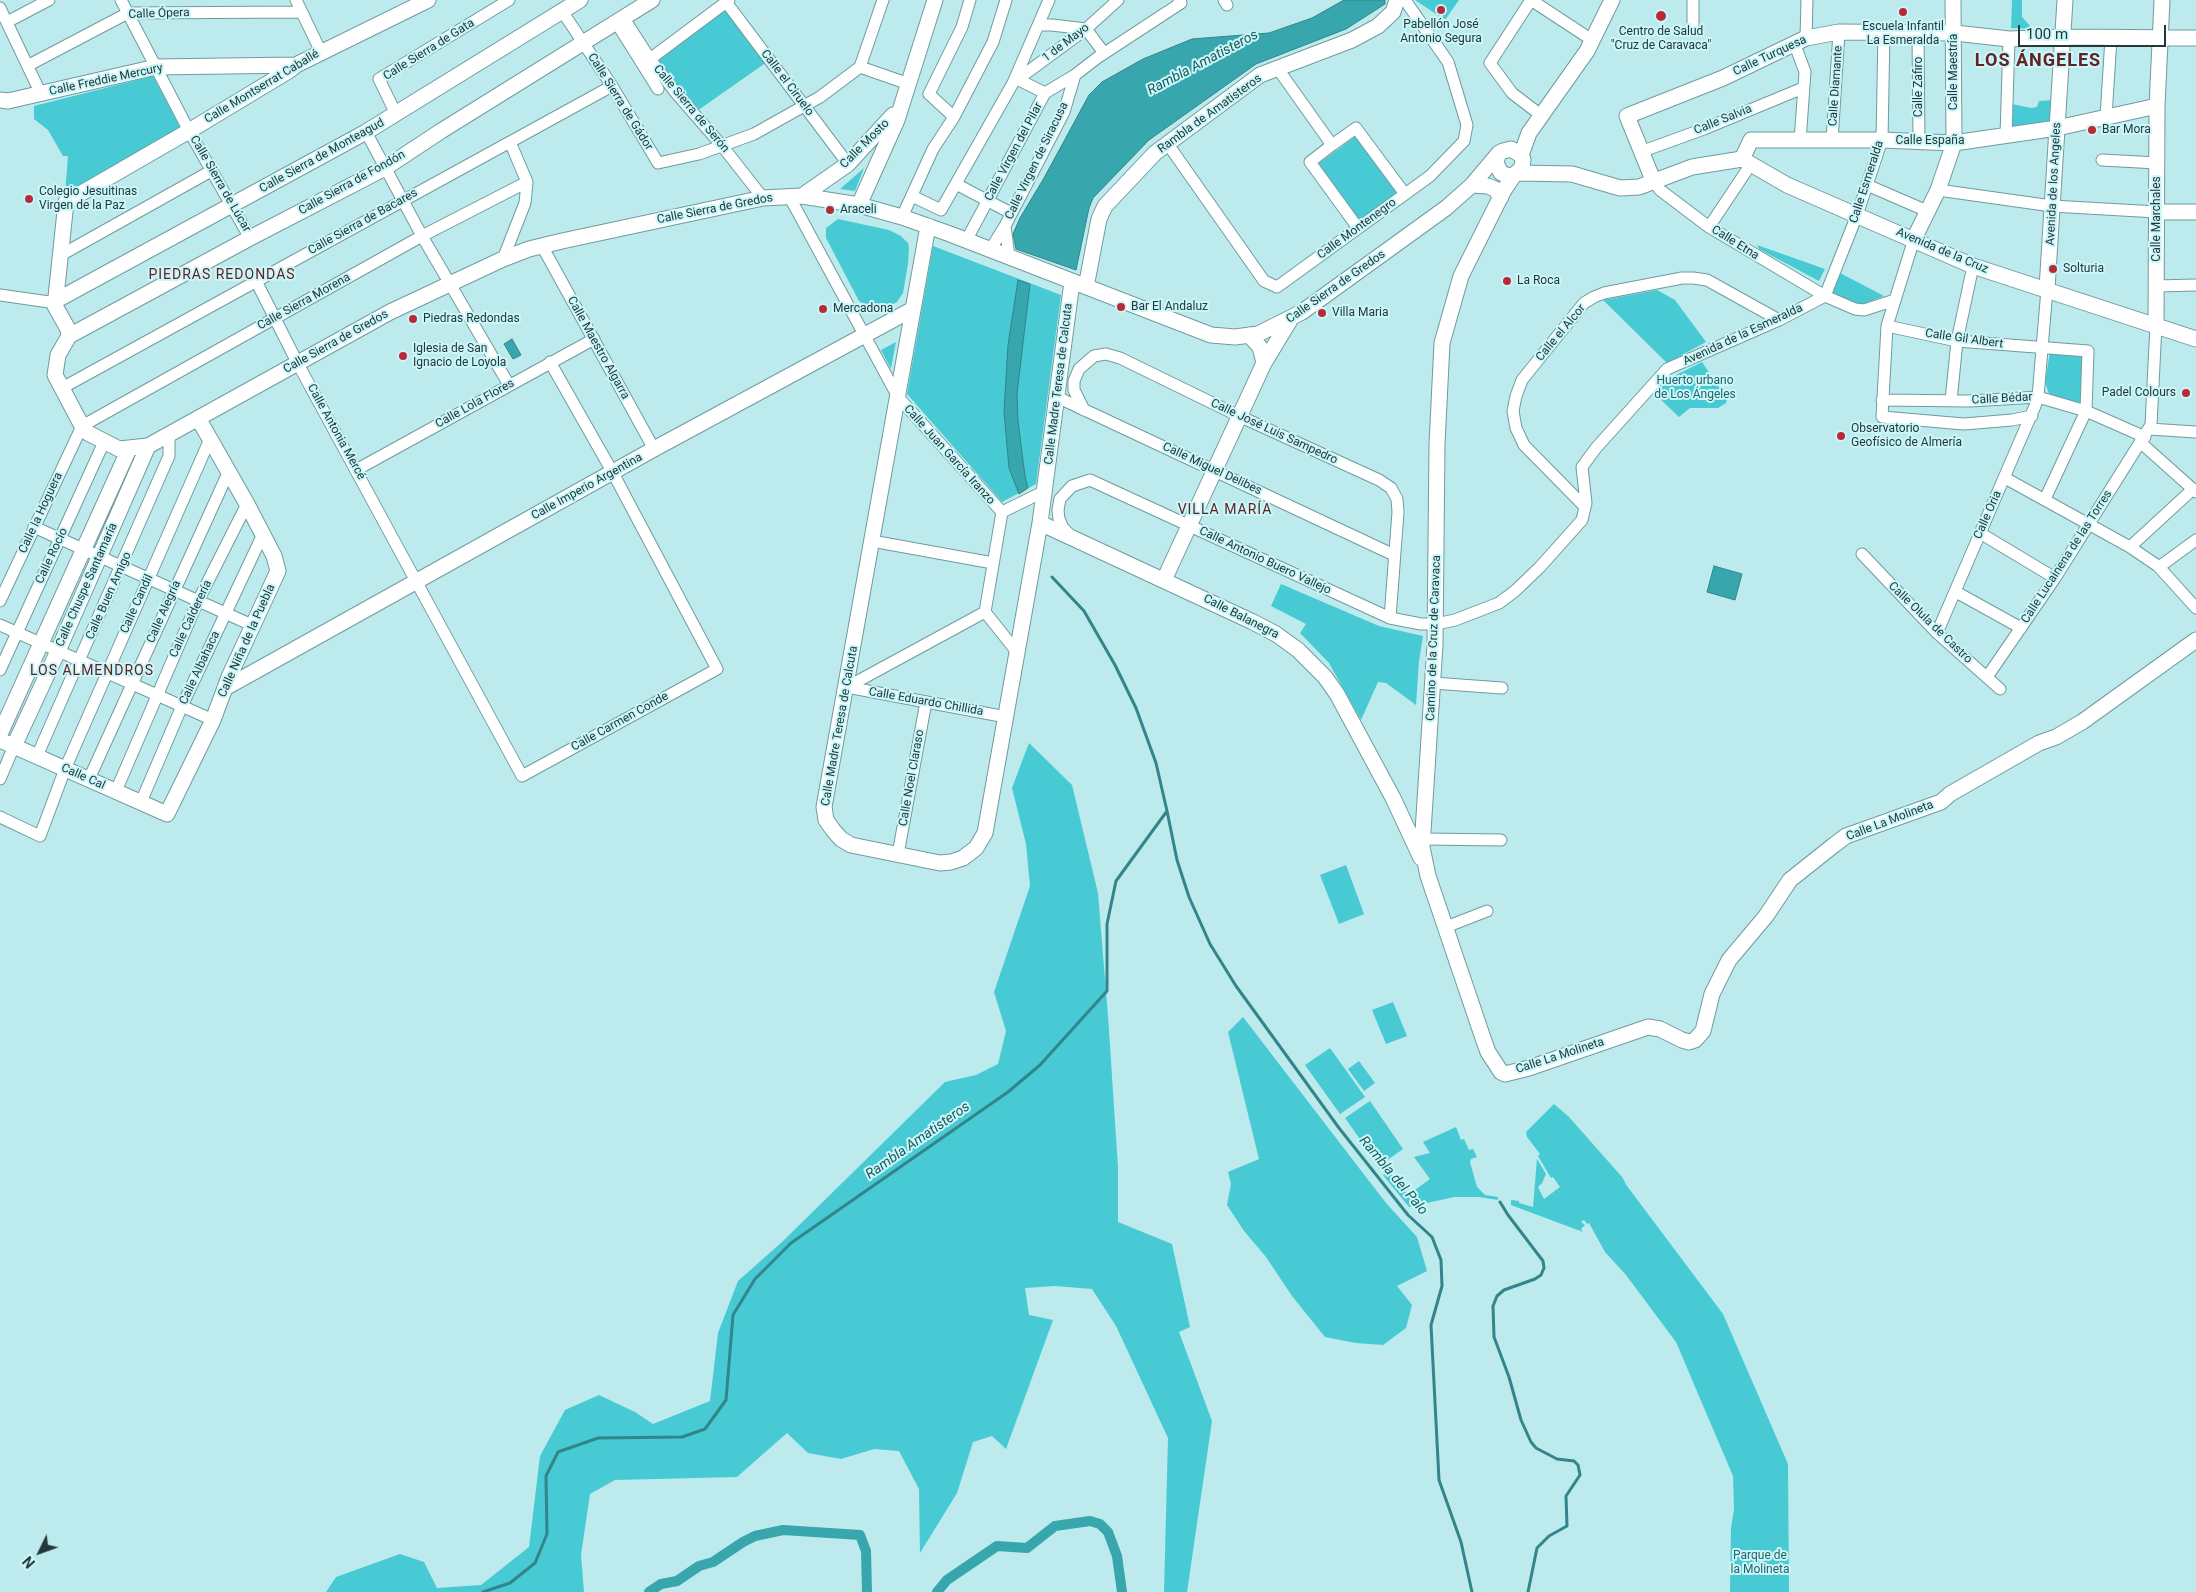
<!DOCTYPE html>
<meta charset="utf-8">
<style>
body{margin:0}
#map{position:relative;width:2196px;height:1592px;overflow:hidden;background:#bceaed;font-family:Roboto,sans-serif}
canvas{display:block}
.north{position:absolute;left:15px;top:1527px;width:50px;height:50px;-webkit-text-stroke:4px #c9f7fa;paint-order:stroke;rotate:228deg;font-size:14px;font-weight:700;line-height:20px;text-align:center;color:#253739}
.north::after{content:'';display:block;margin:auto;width:18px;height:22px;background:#253739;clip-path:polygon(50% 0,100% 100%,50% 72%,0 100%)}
.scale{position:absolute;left:2018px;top:25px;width:148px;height:22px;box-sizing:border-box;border:2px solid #253739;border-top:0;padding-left:6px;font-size:15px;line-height:18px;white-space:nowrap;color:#253739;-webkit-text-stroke:4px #c9f7fa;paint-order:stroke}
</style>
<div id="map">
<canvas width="2196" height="1592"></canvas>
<div class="north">N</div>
<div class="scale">100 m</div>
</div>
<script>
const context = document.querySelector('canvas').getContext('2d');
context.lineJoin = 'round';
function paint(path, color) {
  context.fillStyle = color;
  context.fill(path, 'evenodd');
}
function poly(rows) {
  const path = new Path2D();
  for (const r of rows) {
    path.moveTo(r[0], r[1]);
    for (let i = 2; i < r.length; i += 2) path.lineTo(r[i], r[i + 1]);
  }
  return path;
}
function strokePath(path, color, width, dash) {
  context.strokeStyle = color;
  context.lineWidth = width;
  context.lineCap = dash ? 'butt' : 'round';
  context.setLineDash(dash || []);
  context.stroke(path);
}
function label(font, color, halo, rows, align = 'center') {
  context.font = font + ' Roboto,sans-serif';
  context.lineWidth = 4;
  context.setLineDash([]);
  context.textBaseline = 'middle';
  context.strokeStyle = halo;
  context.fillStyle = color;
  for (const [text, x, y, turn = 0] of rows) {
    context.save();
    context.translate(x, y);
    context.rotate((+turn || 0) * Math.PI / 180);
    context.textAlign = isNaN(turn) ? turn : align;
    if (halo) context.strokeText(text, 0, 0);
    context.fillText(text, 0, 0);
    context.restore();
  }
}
paint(poly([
 [1415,0,1459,0,1445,20],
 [2012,0,2022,0,2022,17,2033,29,2011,28],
 [725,7,767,62,697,111,660,65,659,60],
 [153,76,180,127,65,195,68,156,63,156,48,130,34,119,34,106],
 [2054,100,2053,124,2012,129,2012,104,2031,108,2037,107,2039,101],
 [1357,135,1399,193,1358,222,1317,165],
 [864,168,855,191,840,189,855,176],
 [838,219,889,230,901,236,908,243,909,248,908,264,903,293,897,302,881,310,869,308,859,301,826,238,826,228],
 [1757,245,1825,269,1819,281,1759,249],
 [933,246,1061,295,1036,484,1002,502,907,394],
 [1840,273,1884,296,1863,304,1830,299],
 [1657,290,1675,300,1706,342,1667,363,1603,300],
 [896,342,891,368,891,369,881,350],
 [2088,351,2083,406,2049,394,2045,382,2050,352],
 [1702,362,1727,399,1726,403,1718,408,1690,408,1679,417,1655,394,1672,377],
 [1281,584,1379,626,1423,636,1419,661,1416,705,1386,683,1378,682,1361,720,1329,663,1300,633,1306,624,1271,606],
 [1029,743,1072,785,1098,893,1108,1016,1118,1167,1118,1222,1172,1244,1190,1327,1179,1332,1212,1421,1187,1592,1164,1592,1168,1438,1116,1326,1092,1289,1055,1286,1025,1288,1029,1315,1053,1320,1006,1449,992,1436,973,1442,957,1493,920,1553,919,1489,899,1451,874,1449,841,1459,808,1453,787,1433,737,1477,615,1480,590,1494,581,1555,584,1592,326,1592,336,1577,400,1554,424,1562,437,1588,481,1585,529,1547,540,1456,565,1410,599,1395,635,1412,653,1424,710,1401,718,1333,738,1281,782,1242,945,1082,976,1075,998,1064,1006,1031,994,992,1030,886,1026,844,1012,788],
 [1346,865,1364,914,1339,924,1320,875],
 [1393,1002,1407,1036,1386,1044,1372,1010],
 [1243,1017,1386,1203,1417,1237,1427,1271,1397,1286,1412,1305,1406,1328,1383,1345,1356,1343,1325,1337,1292,1296,1266,1257,1244,1231,1227,1205,1231,1184,1228,1172,1259,1159,1228,1032],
 [1330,1048,1365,1097,1340,1114,1305,1065],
 [1359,1061,1375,1083,1364,1091,1348,1069],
 [1370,1101,1403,1149,1379,1166,1345,1118],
 [1554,1104,1569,1117,1622,1177,1627,1186,1723,1314,1788,1464,1789,1592,1730,1592,1731,1528,1734,1509,1733,1476,1676,1342,1626,1275,1605,1252,1589,1223,1587,1224,1584,1220,1581,1222,1585,1225,1581,1229,1583,1232,1511,1205,1511,1200,1519,1201,1519,1203,1533,1207,1537,1159,1546,1174,1542,1183,1538,1187,1544,1199,1560,1187,1553,1177,1551,1178,1538,1156,1540,1154,1527,1137,1526,1132],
 [1456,1127,1461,1140,1464,1139,1469,1150,1473,1149,1477,1157,1471,1159,1470,1162,1477,1187,1485,1195,1498,1197,1498,1200,1479,1197,1454,1197,1409,1207,1383,1175,1389,1171,1408,1195,1430,1179,1414,1157,1430,1153,1423,1142]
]), '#47cad3');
const water = poly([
 [1344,0,1385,0,1385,4,1346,29,1256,64,1149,140,1093,198,1089,208,1076,270,1016,249,1013,234,1020,218,1044,178,1089,95,1102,82,1143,59,1192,39,1269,33,1312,18,1344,0],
 [1018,280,1030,284,1017,394,1018,421,1025,476,1028,488,1019,494,1009,468,1004,412,1008,345,1018,280],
 [512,339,521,355,513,359,504,344,512,339],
 [1714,566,1742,574,1735,600,1707,592,1714,566]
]);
paint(water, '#37a6ad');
strokePath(water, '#32858a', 1);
strokePath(poly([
 [1167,811,1177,860,1189,897,1210,944,1236,986,1339,1128,1408,1215,1432,1237,1441,1260,1442,1286,1431,1325,1439,1480,1461,1542,1472,1592],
 [1500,1202,1508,1215,1543,1261,1544,1268,1541,1275,1535,1279,1504,1290,1497,1296,1493,1306,1494,1337,1509,1377,1521,1420,1531,1442,1536,1448,1557,1459,1574,1461,1578,1465,1580,1475,1566,1496,1567,1526,1549,1536,1537,1548,1528,1592],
 [483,1592,510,1583,535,1563,547,1534,546,1476,558,1452,598,1438,682,1437,705,1429,726,1400,733,1315,755,1279,791,1243,1008,1092,1040,1065,1107,991,1107,924,1116,881,1167,811,1156,763,1136,708,1115,665,1084,611,1052,577]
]), '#32858a', 3);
strokePath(poly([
 [649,1592,661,1584,677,1581,699,1566,713,1562,743,1542,755,1536,783,1530,860,1535,866,1551,867,1592],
 [937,1592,947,1580,997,1546,1027,1548,1055,1526,1090,1521,1100,1524,1108,1532,1117,1556,1122,1592]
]), '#37a6ad', 10);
const street = poly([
 [121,0,189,131,250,238],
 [296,0,321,52],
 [1224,0,1227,5],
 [1531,0,1490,63,1512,93,1542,116],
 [1531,0,1592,40],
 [1693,0,1693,30],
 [726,2,848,164],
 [0,8,41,94],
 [562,11,612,86,658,163,699,154,754,134,820,97,860,67],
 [623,17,650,59,676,93,723,147,763,198],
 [7,22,49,0],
 [616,22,658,89],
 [1039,25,1052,25,1086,29,1104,53],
 [1918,33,1919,142],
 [1806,38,1807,0],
 [1795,45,1805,72,1800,141],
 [650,59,729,0],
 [29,65,128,13,301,12],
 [860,67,883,0],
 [860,67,909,84],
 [1278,69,1332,145],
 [1017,79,1045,93],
 [1014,82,1086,29,1118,0],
 [396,114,379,79,509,0],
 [954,117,929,94,962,27,970,0],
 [2106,117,2111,38],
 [366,132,422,236,509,385],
 [2006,136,2009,39],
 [1832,141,1839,32],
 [1167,143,1264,281,1277,287,1430,176,1464,141,1467,125,1448,62,1405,0],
 [1643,151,1704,129,1803,88],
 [2102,160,2157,163],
 [1653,180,1660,190,1709,227,1825,296,1855,309,1864,310,1895,300],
 [956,184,1011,213],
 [1867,185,1927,211],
 [1938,190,2052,206,2157,212],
 [789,196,898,397,1002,512],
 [912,196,941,210,1013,83,1049,0],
 [902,217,933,149,954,117,993,42,1006,0],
 [1005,226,1009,257],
 [1709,227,1751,164],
 [1358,228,1310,162,1332,145,1356,128,1405,194],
 [1914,239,1887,326,1882,417,1964,424,2012,420,2032,416],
 [966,241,1045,93,1075,75],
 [542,246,654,449],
 [990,250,1005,226,1064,112,1075,75,1097,58,1181,3,1179,0],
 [61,255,211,171],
 [503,259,525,203,527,182,510,142],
 [256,281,298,364,522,776,717,669,613,473,550,362],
 [2156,286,2196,285],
 [0,295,56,303],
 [1825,296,1857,215,1882,140,1884,32],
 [1887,326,1957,341,2088,351,2086,411,2045,499],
 [62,388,612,86],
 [1057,397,1394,555],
 [1882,400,1970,401,2038,397,2086,411,2145,437],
 [1951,401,1957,341,1973,266],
 [1084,410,1074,390,1074,381,1079,369,1094,356,1106,354,1120,358,1239,416,1379,480,1391,488,1397,499,1398,512,1390,618],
 [2149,429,2196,432],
 [2140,442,2196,492],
 [356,470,594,339],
 [2005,478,2130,547,2158,566,2196,608],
 [1585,507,1524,445,1516,428,1513,411,1516,396,1522,380,1584,303,1594,297,1604,293,1682,278,1693,278,1707,280,1779,320],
 [34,527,254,626],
 [1980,533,2055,578],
 [1071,536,1063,528,1059,519,1058,510,1060,499,1072,486,1090,480,1390,618,1421,624,1436,624,1455,620,1499,603,1515,591,1540,567,1582,520,1586,503,1582,467,1596,448,1667,369,1779,320,1825,296],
 [872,541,993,563],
 [2130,547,2193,489],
 [1862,554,1937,633,2000,689],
 [2159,567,2196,540],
 [1956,592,2021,628],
 [0,601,82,426,422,236,527,182],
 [0,625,213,720],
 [1937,633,2035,406,2038,397,2047,289],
 [1017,652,985,612,1002,512,1045,491],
 [0,670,104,442],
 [1987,677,2055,578,2151,425,2156,325],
 [1433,683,1502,688],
 [847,687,1006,717],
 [847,687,985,612],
 [37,756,169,456,169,435,166,435],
 [0,779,14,746],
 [89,779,228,473],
 [116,791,198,601,247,504],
 [141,802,182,706,263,534],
 [0,817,40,836,65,769,210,439],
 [1423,839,1501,840],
 [898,854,926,702],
 [1446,927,1487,911]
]);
const secondary = poly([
 [428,0,296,65,290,70,189,131,66,202,55,306,68,329,69,336,58,355,55,375,82,426,88,433,119,449,148,446,390,312,503,259,529,249,562,241,763,198,802,196,859,205,902,217,950,234,1211,335,1235,337,1258,334,1302,312,1446,208,1472,185,1499,153,1503,151,1511,149,1521,155,1523,159,1522,168,1514,175,1509,176,1501,173,1496,163,1498,155],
 [0,100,8,101,156,67,296,65],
 [1521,155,1529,133,1587,51,1612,0],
 [1742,159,1751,140,1882,140,1954,143,2057,128,2157,106],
 [1518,173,1572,174,1620,188,1639,187,1692,167,1742,159,1787,185,1973,266,2196,339],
 [1514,175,1504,190,1461,276,1442,343,1437,444,1435,645,1422,847,1428,876,1484,1041,1488,1052,1501,1072,1505,1074,1529,1068,1648,1027,1660,1029,1682,1040,1689,1042,1695,1040,1703,1031,1712,994,1729,960,1766,916,1790,880,1834,845,1846,836,1941,802,1950,794,2039,743,2056,737,2082,722,2196,640],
 [1653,180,1627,116,1723,78,1806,38,1839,32,1955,33,2009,39,2063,37,2196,38],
 [1472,185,1488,186,1495,189,1501,197],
 [802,196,848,164,893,115],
 [859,205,897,120,935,0],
 [2157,212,2196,212],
 [928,226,824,807,826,820,833,830,841,839,851,845,940,863,951,862,963,858,976,848,985,833,1040,523,1072,282],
 [1914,239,1938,190,1954,143,1953,0],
 [1086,287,1099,219,1105,206,1155,153,1260,75,1352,40,1378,26,1393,12,1397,0],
 [2047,289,2065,0],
 [57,300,366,132,580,0],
 [2156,325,2157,106,2162,0],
 [1249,335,1260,347,1264,363,1290,320],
 [69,336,250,238,385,168,441,131,652,0],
 [1040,523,1253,622,1276,634,1298,650,1325,677,1337,694,1393,798,1421,858],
 [1164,580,1264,363],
 [225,688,654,449,913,309],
 [0,734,129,449],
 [0,740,167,814,213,720,229,677,278,571,274,556,247,504,198,418],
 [14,746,58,651,148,446]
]);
strokePath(street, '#709b9e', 13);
strokePath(secondary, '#709b9e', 17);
strokePath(street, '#fff', 11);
strokePath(secondary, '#fff', 15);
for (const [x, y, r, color] of [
 [1441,10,5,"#ba2938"],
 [1903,12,5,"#ba2938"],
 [1661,16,6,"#ba2938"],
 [2092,130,5,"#ba2938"],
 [29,199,5,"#ba2938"],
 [830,210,5,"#ba2938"],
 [2053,269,5,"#ba2938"],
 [1507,281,5,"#ba2938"],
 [1121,307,5,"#ba2938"],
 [823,309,5,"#ba2938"],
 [1322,313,5,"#ba2938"],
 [413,319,5,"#ba2938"],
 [403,356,5,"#ba2938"],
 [2186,393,5,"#ba2938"],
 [1841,436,5,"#ba2938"]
]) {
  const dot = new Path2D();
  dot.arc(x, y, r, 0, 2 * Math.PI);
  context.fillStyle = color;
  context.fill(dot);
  strokePath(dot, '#c9f7fa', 2);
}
label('12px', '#253739', '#c9f7fa', [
 ["Calle Ópera",159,14,-2],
 ["1 de Mayo",1066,43,-37],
 ["Calle Sierra de Gata",429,50,-32],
 ["Calle Turquesa",1770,56,-25],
 ["Calle Maestría",1954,72,-90],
 ["Calle Freddie Mercury",106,80,-12],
 ["Calle el Ciruelo",787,83,53],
 ["Calle Diamante",1836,86,-86],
 ["Calle Montserrat Caballé",262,87,-31],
 ["Calle Zafiro",1919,87,-90],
 ["Calle Sierra de Gádor",620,102,58],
 ["Calle Sierra de Serón",691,109,50],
 ["Rambla de Amatisteros",1210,114,-36],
 ["Calle Salvia",1723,120,-22],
 ["Calle España",1930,141],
 ["Calle Mosto",865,144,-45],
 ["Calle Virgen del Pilar",1014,152,-62],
 ["Calle Sierra de Monteagud",322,156,-29],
 ["Calle Virgen de Siracusa",1037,161,-64],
 ["Calle Esmeralda",1867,182,-72],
 ["Calle Sierra de Fondón",352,183,-29],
 ["Calle Sierra de Lúcar",220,184,60],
 ["Avenida de los Angeles",2054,184,-87],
 ["Calle Sierra de Gredos",715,209,-11],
 ["Calle Marchales",2157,219,-90],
 ["Calle Sierra de Bacares",363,222,-29],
 ["Calle Montenegro",1357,229,-36],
 ["Calle Etna",1735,243,32],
 ["Avenida de la Cruz",1942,251,23],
 ["Calle Sierra de Gredos",1336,287,-35],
 ["Calle Sierra Morena",304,302,-29],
 ["Calle el Alcor",1561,333,-50],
 ["Avenida de la Esmeralda",1743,335,-25],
 ["Calle Gil Albert",1964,339,8],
 ["Calle Sierra de Gredos",336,342,-29],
 ["Calle Maestro Algarra",598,348,61],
 ["Calle Madre Teresa de Calcuta",1059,384,-83],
 ["Calle Bédar",2002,399,-3],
 ["Calle Lola Flores",475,404,-29],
 ["Calle Antonia Mercé",336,432,61],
 ["Calle José Luis Sampedro",1274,432,25],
 ["Calle Juan García Iranzo",949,455,48],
 ["Calle Miguel Delibes",1212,469,25],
 ["Calle Imperio Argentina",587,487,-29],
 ["Calle la Hoguera",41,513,-65],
 ["Calle Oria",1988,515,-66],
 ["Calle Rocío",52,556,-65],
 ["Calle Lucainena de las Torres",2067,557,-57],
 ["Calle Antonio Buero Vallejo",1265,561,25],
 ["Calle Chuspe Santamaría",87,585,-66],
 ["Calle Buen Amigo",109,596,-66],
 ["Calle Candil",137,604,-66],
 ["Calle Alegría",164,612,-66],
 ["Calle Balanegra",1241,617,27],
 ["Calle Calderería",191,619,-65],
 ["Calle Olula de Castro",1930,623,44],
 ["Camino de la Cruz de Caravaca",1434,638,-88],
 ["Calle Niña de la Puebla",247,641,-66],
 ["Calle Albahaca",200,668,-65],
 ["Calle Eduardo Chillida",926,702,10],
 ["Calle Carmen Conde",620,722,-29],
 ["Calle Madre Teresa de Calcuta",840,726,-80],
 ["Calle Cal",83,777,24],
 ["Calle Noel Claraso",912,778,-80],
 ["Calle La Molineta",1890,821,-21],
 ["Calle La Molineta",1560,1056,-18]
]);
label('12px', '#253739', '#c9f7fa', [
 ["Pabellón José",1441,25,"center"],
 ["Antonio Segura",1441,39,"center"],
 ["Escuela Infantil",1903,27,"center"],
 ["La Esmeralda",1903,41,"center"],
 ["Centro de Salud",1661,32,"center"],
 ["\"Cruz de Caravaca\"",1661,46,"center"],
 ["Bar Mora",2102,130],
 ["Colegio Jesuitinas",39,192],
 ["Virgen de la Paz",39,206],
 ["Araceli",840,210],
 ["Solturia",2063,269],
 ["La Roca",1517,281],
 ["Bar El Andaluz",1131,307],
 ["Mercadona",833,309],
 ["Villa Maria",1332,313],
 ["Piedras Redondas",423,319],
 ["Iglesia de San",413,349],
 ["Ignacio de Loyola",413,363],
 ["Padel Colours",2176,393,"right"],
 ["Observatorio",1851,429],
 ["Geofísico de Almería",1851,443]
], 'left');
label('12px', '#276266', '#c9f7fa', [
 ["Huerto urbano",1695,381],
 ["de Los Ángeles",1695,395],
 ["Parque de",1760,1556],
 ["la Molineta",1760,1570]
]);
label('italic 14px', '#1a575b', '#c9f7fa', [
 ["Rambla Amatisteros",1203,63,-28],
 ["Rambla Amatisteros",918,1141,-35],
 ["Rambla del Palo",1393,1176,50]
]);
context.letterSpacing = '1px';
label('14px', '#652023', '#c9f7fa', [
 ["PIEDRAS REDONDAS",222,275],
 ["VILLA MARÍA",1225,510],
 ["LOS ALMENDROS",92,671]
]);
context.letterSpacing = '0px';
context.letterSpacing = '1px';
label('bold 18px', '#652023', '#c9f7fa', [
 ["LOS ÁNGELES",2038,61]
]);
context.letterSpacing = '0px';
</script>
